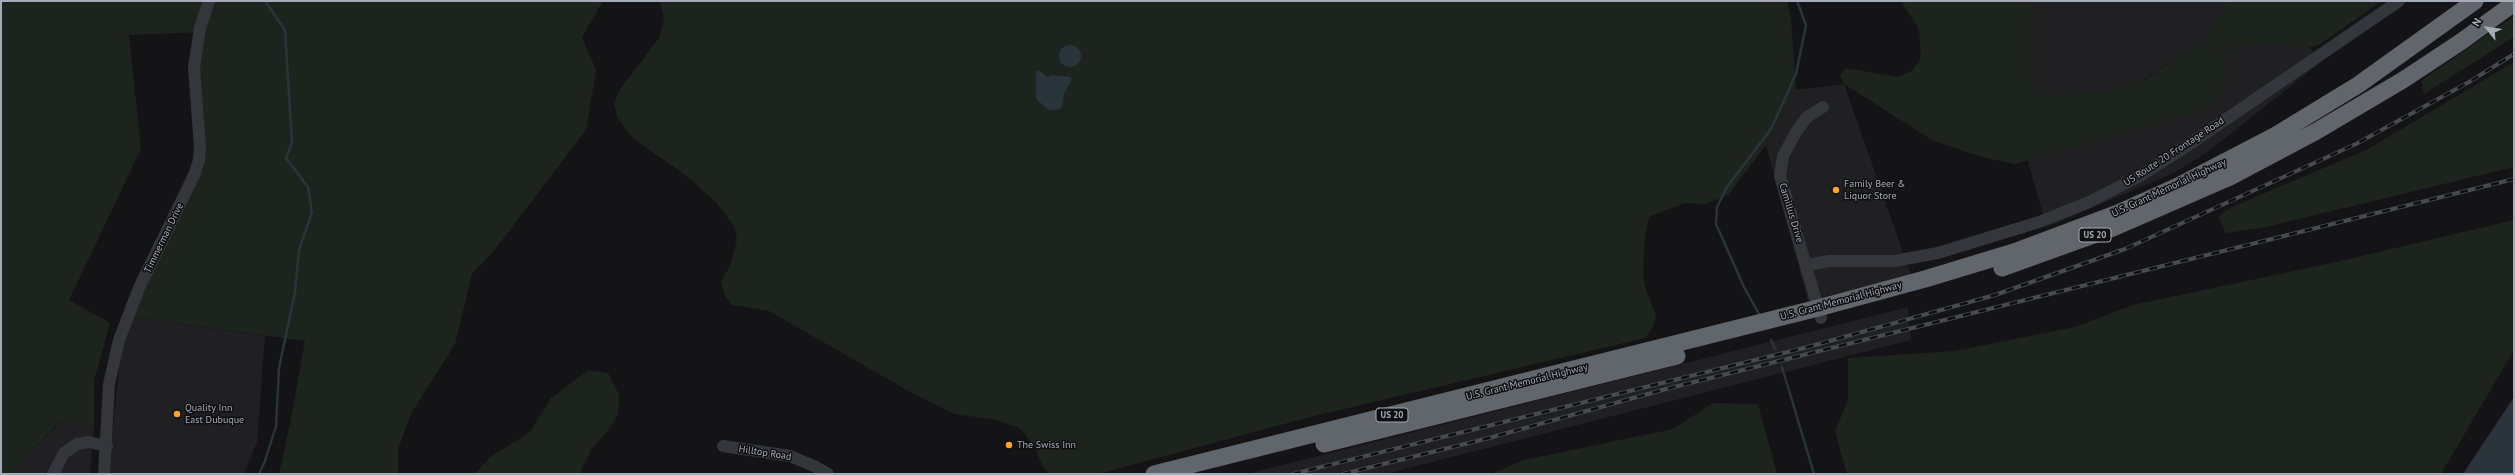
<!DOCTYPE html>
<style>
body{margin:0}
#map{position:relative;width:2515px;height:475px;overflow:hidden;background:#141416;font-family:"PT Sans",sans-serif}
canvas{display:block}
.frame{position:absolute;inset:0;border:2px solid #a5acb7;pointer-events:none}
.north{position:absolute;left:2467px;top:8px;width:40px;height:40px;-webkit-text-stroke:3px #0f0f11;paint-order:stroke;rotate:300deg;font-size:11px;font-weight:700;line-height:16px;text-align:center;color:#a5acb7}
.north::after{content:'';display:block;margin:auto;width:14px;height:18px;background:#a5acb7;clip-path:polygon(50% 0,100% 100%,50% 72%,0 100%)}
</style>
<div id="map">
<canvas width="2515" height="475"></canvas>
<div class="frame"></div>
<div class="north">N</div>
</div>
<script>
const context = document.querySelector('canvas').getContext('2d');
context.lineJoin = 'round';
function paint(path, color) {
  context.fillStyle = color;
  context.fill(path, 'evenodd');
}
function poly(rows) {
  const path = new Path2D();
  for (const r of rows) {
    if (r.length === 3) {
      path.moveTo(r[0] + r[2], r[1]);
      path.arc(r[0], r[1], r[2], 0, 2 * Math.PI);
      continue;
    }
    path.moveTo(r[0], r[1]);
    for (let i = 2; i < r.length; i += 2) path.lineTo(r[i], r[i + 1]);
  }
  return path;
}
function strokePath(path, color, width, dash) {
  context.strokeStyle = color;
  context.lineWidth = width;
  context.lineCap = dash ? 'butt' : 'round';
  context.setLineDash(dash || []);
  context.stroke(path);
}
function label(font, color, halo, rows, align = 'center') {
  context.font = font + ' "PT Sans",sans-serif';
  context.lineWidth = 3;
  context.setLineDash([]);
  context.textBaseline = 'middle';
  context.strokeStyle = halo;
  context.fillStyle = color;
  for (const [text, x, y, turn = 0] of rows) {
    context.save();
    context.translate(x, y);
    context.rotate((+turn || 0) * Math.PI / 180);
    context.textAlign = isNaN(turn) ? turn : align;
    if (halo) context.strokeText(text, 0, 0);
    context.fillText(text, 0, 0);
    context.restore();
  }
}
paint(poly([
 [2024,1,2265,1,2083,119,2020,88],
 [2302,38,2321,62,2209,151,2174,173,2047,227,2027,159,2185,116,2219,90,2230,43],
 [1844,84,1911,275,1808,301,1766,145,1796,90],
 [1908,307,1911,340,1385,474,1247,474],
 [130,317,265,336,257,442,244,474,108,474,120,361],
 [61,421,94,427,90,474,9,474]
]), '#202023');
paint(poly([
 [1,1,603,1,582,37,596,70,586,130,493,252,472,274,455,344,411,414,398,449,398,474,279,474,291,419,305,341,130,317,205,142,198,86,202,32,129,35,141,149,69,300,110,323,94,381,94,427,60,421,9,474,1,474],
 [660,1,1787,1,1791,18,1796,90,1766,145,1728,195,1705,204,1684,203,1649,217,1645,237,1643,274,1646,290,1656,315,1653,327,1645,338,1310,417,1098,474,1049,474,1042,465,1034,445,1019,428,997,420,955,414,912,393,769,311,732,305,724,294,721,281,730,266,737,240,735,228,717,203,689,178,633,138,618,119,614,105,618,92,659,38,664,19],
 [1901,1,2033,1,2031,71,2035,86,2042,94,2103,93,2146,79,2207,38,2225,7,2226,1,2382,1,2317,46,2309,47,2281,44,2237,46,2228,52,2224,87,2208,106,2196,113,2015,164,1978,156,1932,140,1844,84,1840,75,1845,68,1897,77,1912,71,1921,57,1919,29],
 [2514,16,2514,37,2424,94,2421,81],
 [2514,62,2514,167,2266,227,2225,233,2218,216,2232,207,2368,149],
 [2514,220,2514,350,2441,474,1847,474,1835,431,1848,400,1848,358,1955,351,2075,327,2133,305,2336,262],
 [589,370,608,373,619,395,618,414,608,431,592,448,579,474,475,474,489,458,530,432,551,398],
 [1713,403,1758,404,1777,474,1491,474,1524,460,1673,429]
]), '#1c241d');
paint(poly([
 [1070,56,11],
 [1039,70,1047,77,1052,75,1070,77,1072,79,1064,94,1062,107,1057,110,1049,110,1036,99,1036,72],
 [2514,397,2514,474,2463,474]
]), '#2a343b');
strokePath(poly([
 [1759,314,1744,287,1716,224,1717,207,1727,187,1771,129,1796,74,1806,25,1797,1],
 [1771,340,1775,349],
 [1782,367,1814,474],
 [259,474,265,461,276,426,279,368,295,292,299,250,312,212,308,187,286,158,292,142,285,30,265,1]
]), '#2a343b', 2.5);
strokePath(poly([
 [1807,265,1829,261,1894,261,1938,253,2039,222,2089,202,2140,176,2181,150,2399,1],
 [1821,318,1780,176,1783,156,1796,132,1807,117,1823,107],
 [723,446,790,456,814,466,828,474],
 [53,474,64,453,77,444,88,442,107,446],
 [104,474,109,384,119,340,139,288,195,173,199,160,200,147,194,68,200,28,209,1]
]), '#35363b', 12);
strokePath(poly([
 [2002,268,2113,228,2230,177,2315,132,2403,80,2462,41,2514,3],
 [1324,444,1677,356],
 [1154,474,1818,308,1925,279,2014,252,2118,213,2178,186,2276,135,2358,85,2475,1]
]), '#61656c', 17);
const rail = poly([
 [1293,474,1808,347,1995,295,2125,249,2356,144,2469,82,2514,54],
 [1343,474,1489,438,1666,389,2514,179]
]);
strokePath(rail, '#484a50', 4);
strokePath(rail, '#0f0f11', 2.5, [8]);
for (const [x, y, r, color] of [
 [1836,190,4,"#fba527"],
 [177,414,4,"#fba527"],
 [1009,445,4,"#fba527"]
]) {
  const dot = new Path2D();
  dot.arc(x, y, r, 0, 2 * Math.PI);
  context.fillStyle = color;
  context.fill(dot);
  strokePath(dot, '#0f0f11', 1.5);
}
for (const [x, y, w] of [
 [2095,235,32],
 [1392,415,32]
]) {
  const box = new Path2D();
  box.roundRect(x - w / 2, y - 7, w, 14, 3);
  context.fillStyle = '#0f0f11';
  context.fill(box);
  strokePath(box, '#a5acb7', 1);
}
label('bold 9px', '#a5acb7', null, [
 ["US 20",2095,235],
 ["US 20",1392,415]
]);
label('10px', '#a5acb7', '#0f0f11', [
 ["US Route 20 Frontage Road",2174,152,-33],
 ["U.S. Grant Memorial Highway",2169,188,-25],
 ["Camillus Drive",1791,213,73],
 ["Timmerman Drive",164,238,-64],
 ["U.S. Grant Memorial Highway",1841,301,-15],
 ["U.S. Grant Memorial Highway",1527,382,-14],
 ["Hilltop Road",765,453,9]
]);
label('10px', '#a5acb7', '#0f0f11', [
 ["Family Beer &",1844,184],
 ["Liquor Store",1844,196],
 ["Quality Inn",185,408],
 ["East Dubuque",185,420],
 ["The Swiss Inn",1017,445]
], 'left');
</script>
